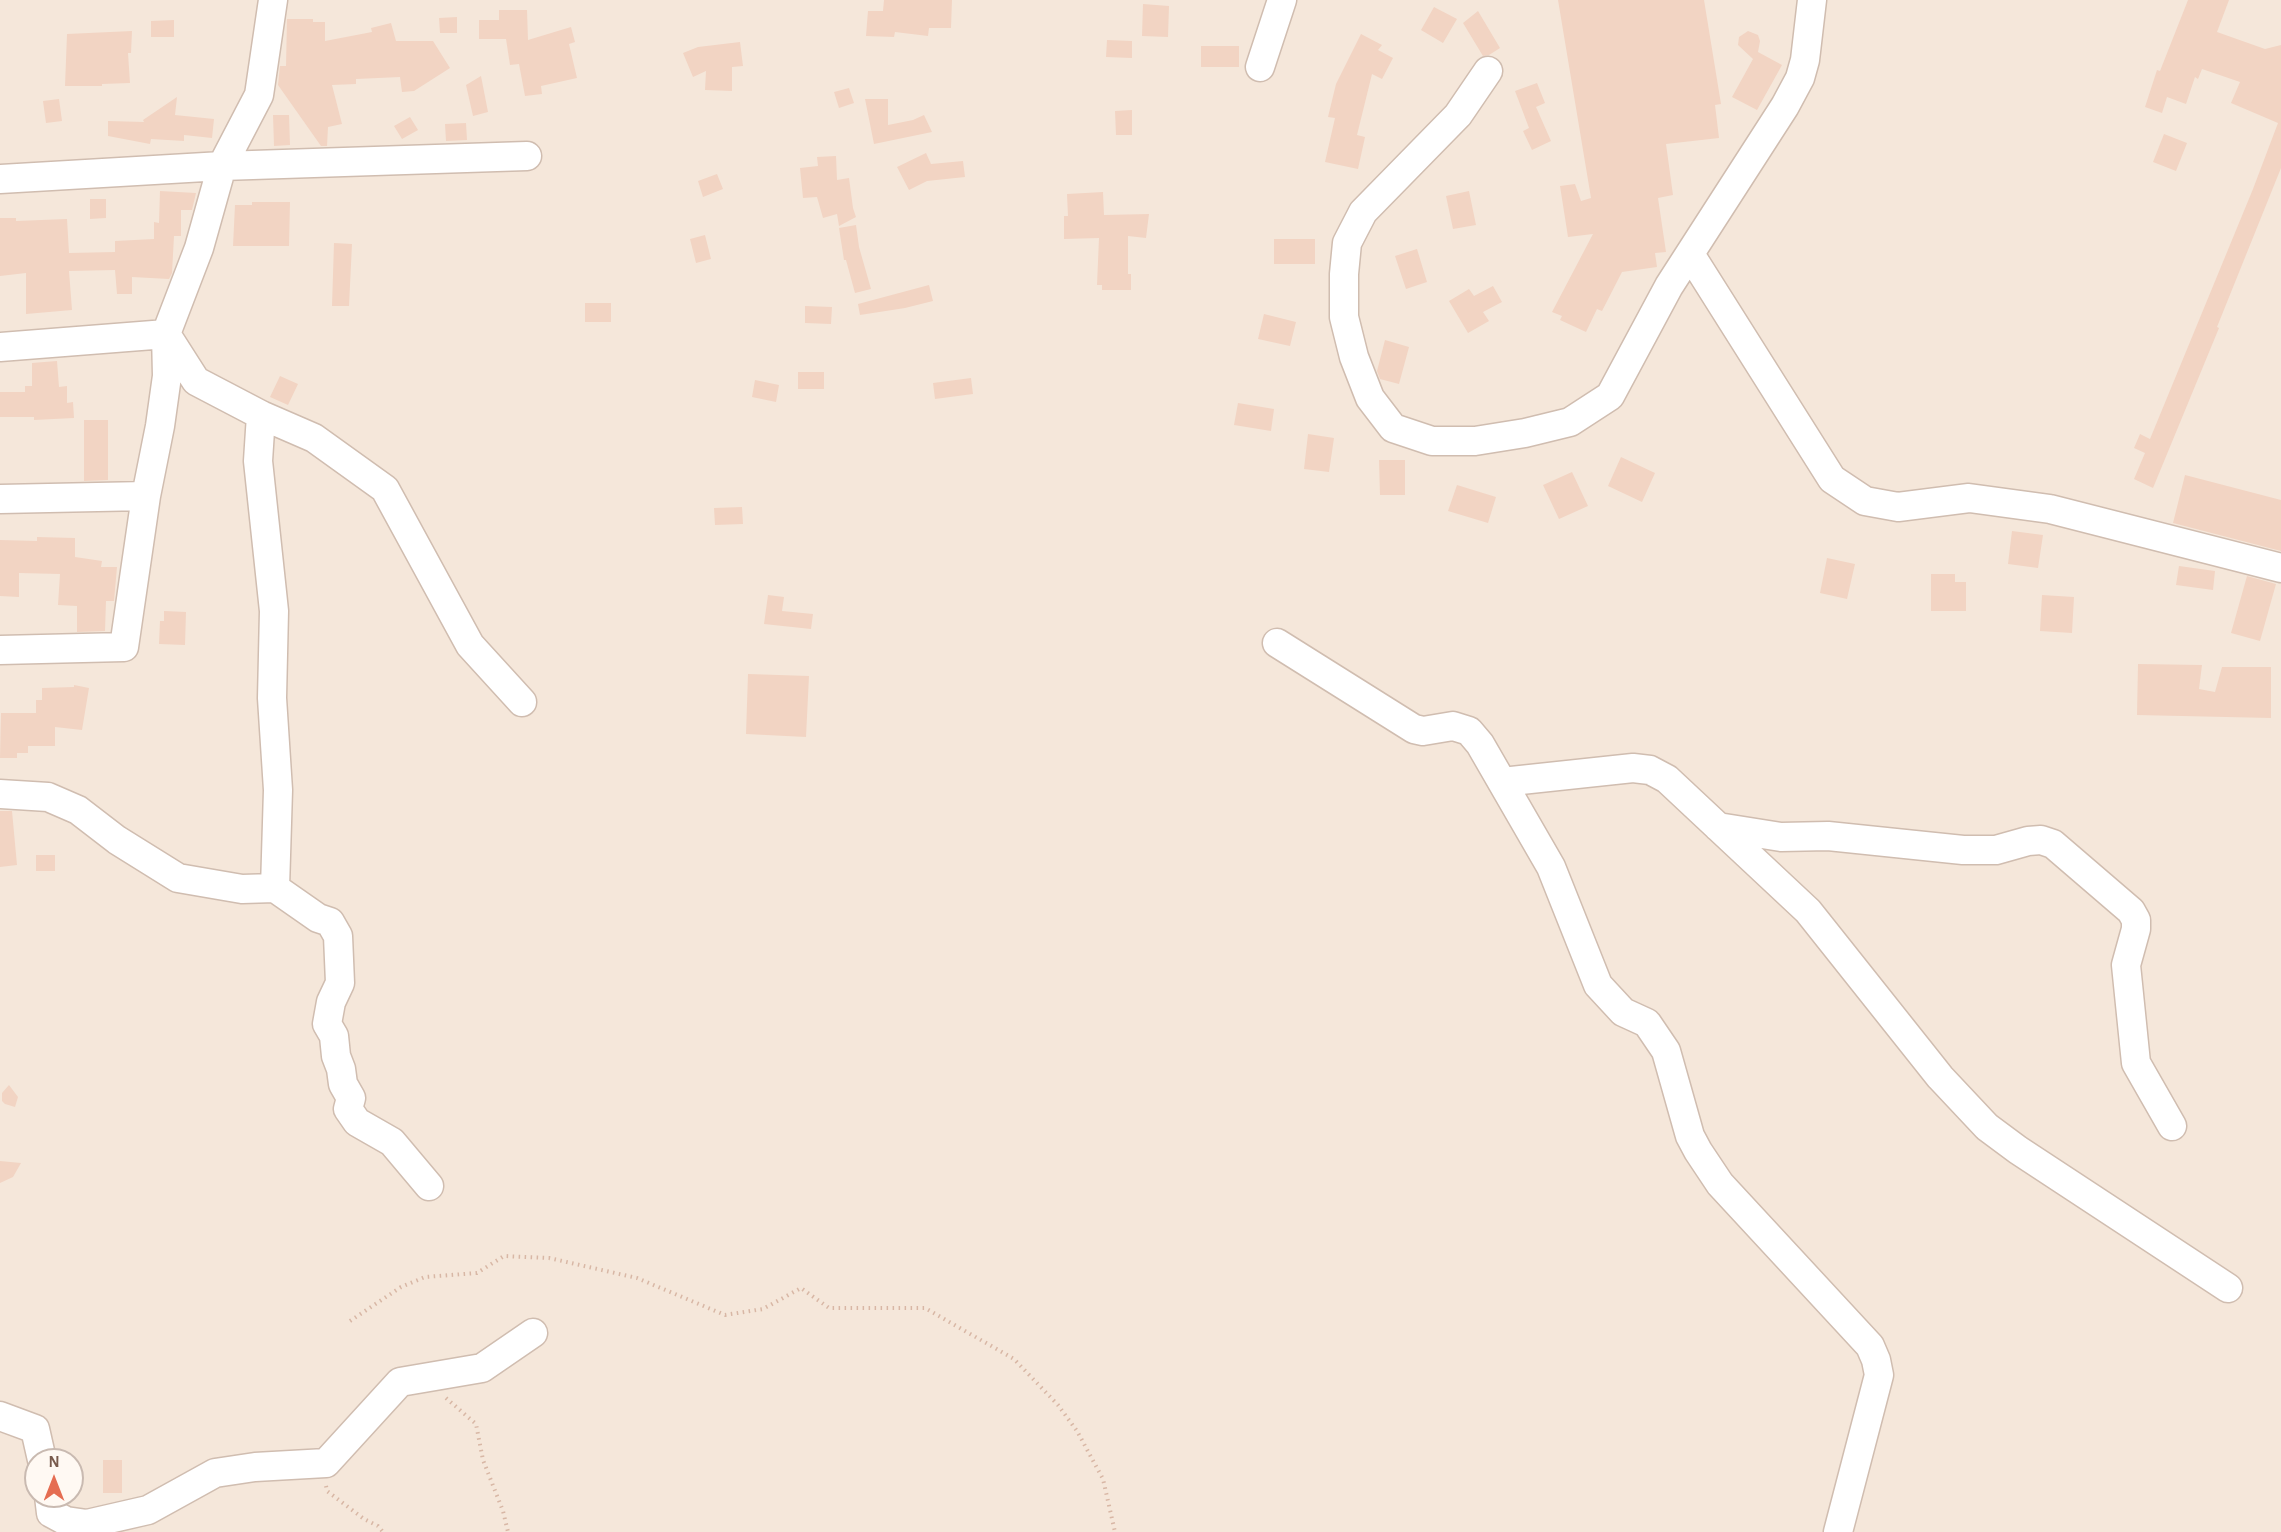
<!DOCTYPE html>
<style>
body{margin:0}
#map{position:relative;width:2281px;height:1532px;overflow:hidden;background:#fdf5ec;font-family:"Alegreya Sans",sans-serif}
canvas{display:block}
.north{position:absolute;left:24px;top:1448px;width:60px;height:60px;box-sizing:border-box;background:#fff9f3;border:2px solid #c9bab1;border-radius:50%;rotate:0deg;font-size:16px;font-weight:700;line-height:24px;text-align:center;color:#795b4d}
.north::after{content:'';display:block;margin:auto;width:21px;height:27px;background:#e56d52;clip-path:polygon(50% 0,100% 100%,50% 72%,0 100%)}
</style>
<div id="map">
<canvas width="2281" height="1532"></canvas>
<div class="north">N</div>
</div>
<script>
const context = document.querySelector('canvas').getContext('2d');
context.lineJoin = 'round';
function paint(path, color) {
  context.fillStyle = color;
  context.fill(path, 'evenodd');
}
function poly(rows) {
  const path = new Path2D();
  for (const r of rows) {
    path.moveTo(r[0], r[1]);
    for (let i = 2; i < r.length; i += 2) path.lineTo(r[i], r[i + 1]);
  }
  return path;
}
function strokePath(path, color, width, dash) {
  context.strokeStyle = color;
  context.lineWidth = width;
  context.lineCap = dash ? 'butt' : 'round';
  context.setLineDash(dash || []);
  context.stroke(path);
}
paint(poly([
 [0,0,2281,0,2281,1532,0,1532],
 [36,1460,72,1460,72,1496,36,1496]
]), '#f5e7da');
paint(poly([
 [884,0,952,0,951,28,929,28,928,36,895,32,894,37,866,36,868,11,883,11],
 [1558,0,1704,0,1721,104,1715,105,1719,138,1666,144,1673,195,1658,198,1666,252,1655,253,1657,267,1622,272,1602,311,1597,309,1586,332,1560,320,1562,316,1552,312,1593,234,1568,237,1560,186,1575,184,1581,201,1591,198],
 [2188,0,2229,0,2217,32,2265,49,2281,45,2281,168,2217,327,2219,328,2153,488,2134,479,2145,453,2134,448,2140,434,2150,439,2253,189,2278,123,2231,103,2240,82,2202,69,2198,79,2195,77,2186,104,2167,97,2162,113,2145,107,2157,70,2160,71],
 [1143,4,1169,6,1168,37,1142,36],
 [1434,7,1457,19,1443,43,1421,30],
 [499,10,527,10,528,40,571,27,575,42,569,44,577,78,541,86,542,94,525,96,519,64,510,65,506,39,479,39,479,20,499,20],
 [1478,11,1500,48,1489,55,1483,56,1463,23],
 [457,17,457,33,440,33,439,18],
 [287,19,313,19,313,22,325,22,325,41,372,32,371,28,391,23,396,41,433,41,450,68,414,91,402,92,400,77,356,79,356,84,332,85,342,124,328,127,327,146,321,146,278,85,280,66,286,66],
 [174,20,174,37,151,37,151,21],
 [132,31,131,53,128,53,130,83,102,84,102,86,65,86,67,34],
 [1748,31,1758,35,1760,41,1758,52,1782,65,1757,110,1732,97,1753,59,1738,45,1739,37],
 [1361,34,1382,45,1378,50,1393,58,1382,79,1372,74,1357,135,1365,137,1358,169,1325,162,1335,118,1328,117,1336,84],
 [1107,40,1132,41,1132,58,1106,57],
 [740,42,743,66,732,67,732,91,705,90,706,71,693,77,683,53,698,47],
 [1201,46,1239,46,1239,67,1201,67],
 [481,76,488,112,473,116,466,85],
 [1537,83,1545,103,1536,107,1551,141,1532,150,1523,131,1529,128,1515,91],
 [849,88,854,103,839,108,834,92],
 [177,97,175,115,214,119,212,138,184,135,184,141,151,139,150,144,108,136,108,121,144,122,143,120],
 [59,99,62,121,46,123,43,101],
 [865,99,888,99,888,125,913,120,924,115,932,132,874,144],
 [1132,110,1132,135,1116,135,1115,111],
 [273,115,289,115,290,145,274,146],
 [410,117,418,130,402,139,394,126],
 [466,123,467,140,446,141,445,124],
 [2164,134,2187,143,2176,171,2153,162],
 [926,153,931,164,963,161,965,177,927,181,909,190,897,167],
 [836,156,837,180,849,178,853,208,856,217,839,226,837,214,823,218,817,197,803,198,800,168,818,166,817,157],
 [717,174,723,189,703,197,698,181],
 [160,191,196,193,192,210,181,210,181,236,174,236,172,273,169,279,132,277,132,294,117,294,115,270,69,271,72,310,26,314,26,273,0,276,0,218,16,218,16,221,67,219,69,253,115,252,115,241,154,239,154,222,159,223],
 [1469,191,1476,225,1453,229,1446,196],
 [1103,192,1104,215,1149,214,1146,238,1128,236,1128,274,1131,274,1131,290,1102,290,1102,285,1097,285,1099,238,1064,239,1064,216,1068,216,1067,194],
 [90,199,106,199,106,218,90,219],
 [252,202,290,202,289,246,233,246,235,205,252,205],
 [856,225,859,247,871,289,855,293,846,260,844,260,839,228],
 [705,235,711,259,696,263,690,239],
 [1274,239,1315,239,1315,264,1274,264],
 [334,243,352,244,349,306,332,306],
 [1417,249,1427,282,1406,289,1395,256],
 [929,285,933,301,905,308,860,315,858,304],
 [1493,286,1502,302,1483,312,1489,321,1468,333,1449,301,1469,289,1474,296],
 [585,303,611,303,611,322,585,322],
 [805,306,832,307,831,324,805,323],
 [1264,314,1296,322,1290,346,1258,339],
 [1385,340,1409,347,1399,384,1380,379,1377,371],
 [57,361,59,387,67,386,67,403,73,402,74,418,34,420,34,417,0,417,0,392,25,392,25,386,32,386,32,363],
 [798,372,824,372,824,389,798,389],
 [280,376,298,384,288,405,270,397],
 [971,378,973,394,935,399,933,383],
 [755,380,779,385,776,402,752,397],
 [1238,403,1274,409,1271,431,1234,425],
 [84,420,108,420,108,480,84,481],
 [1308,434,1334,438,1329,472,1304,469],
 [1621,457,1655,473,1642,502,1608,486],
 [1379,460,1405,460,1405,495,1380,495],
 [1572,472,1588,506,1559,519,1543,485],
 [2185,475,2281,500,2281,551,2173,523],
 [1457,485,1496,497,1488,523,1448,511],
 [742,507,743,524,715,525,714,508],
 [2012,531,2043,535,2038,568,2008,564],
 [37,537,75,538,75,557,102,561,101,567,117,567,114,601,106,601,105,631,77,632,77,606,58,605,60,574,19,573,19,597,0,596,0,540,37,541],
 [1827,558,1855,564,1847,599,1820,593],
 [2179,566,2215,571,2213,590,2176,585],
 [1931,574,1955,574,1955,582,1966,582,1966,611,1931,611],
 [2247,576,2276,584,2260,641,2231,633],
 [768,595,784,597,782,611,813,614,811,629,764,624],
 [2042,595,2074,597,2072,633,2040,631],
 [164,611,186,612,185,645,159,644,160,621,164,621],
 [2138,664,2202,665,2199,689,2215,692,2222,667,2271,667,2271,718,2137,715],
 [748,674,809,676,806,737,746,734],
 [74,685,89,688,82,730,55,727,55,746,28,746,28,753,17,753,17,758,0,758,1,713,36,713,36,700,42,700,42,688,74,687],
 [0,811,12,811,17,865,0,867],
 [36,855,55,855,55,871,36,871],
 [9,1085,18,1097,15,1107,5,1104,2,1101,2,1093],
 [0,1161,21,1163,13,1177,0,1183],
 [103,1460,122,1460,122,1493,103,1493]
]), '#f2d4c3');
const minor = poly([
 [1260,67,1282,0],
 [1488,71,1458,115,1363,212,1347,243,1344,274,1344,317,1354,357,1370,398,1393,428,1432,441,1475,441,1525,433,1570,422,1610,396,1669,286,1785,106,1800,78,1805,60,1812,0],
 [0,179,222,166,527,156],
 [1690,254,1832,479,1865,501,1898,507,1969,498,2050,509,2281,568],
 [0,347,166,334,196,381,261,415,314,438,385,489,470,645,522,702],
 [261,415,258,461,274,611,272,698,278,790,275,888],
 [0,499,146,496],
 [1277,643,1414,729,1423,731,1453,726,1469,731,1480,744,1551,867,1598,985,1623,1012,1647,1023,1666,1051,1690,1136,1698,1151,1720,1184,1870,1346,1876,1360,1879,1375,1838,1532],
 [0,650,124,647,146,496,160,426,167,376,166,334,199,248,222,166,259,95,273,0],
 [1502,782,1633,768,1650,770,1667,779,1808,911,1940,1077,1987,1127,2018,1150,2228,1288],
 [0,794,48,797,78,810,117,840,178,878,242,889,275,888,318,918,330,922,338,936,340,983,331,1002,327,1024,334,1036,336,1056,341,1069,343,1084,351,1098,348,1109,357,1122,392,1142,429,1186],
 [1718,827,1781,837,1828,836,1963,850,1996,850,2028,841,2041,840,2053,844,2131,911,2136,920,2136,929,2126,965,2136,1063,2172,1126],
 [0,1416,35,1429,42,1460],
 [49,1496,51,1513,66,1521,87,1524,148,1510,215,1473,255,1467,326,1463,400,1382,482,1368,533,1333]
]);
strokePath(minor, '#d0bdb0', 31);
strokePath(poly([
 [350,1321,401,1287,425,1277,477,1273,504,1256,549,1258,637,1278,725,1315,763,1309,801,1288,829,1308,925,1308,1014,1359,1058,1405,1077,1431,1103,1479,1115,1532],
 [446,1398,476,1424,483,1460,503,1511,508,1532],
 [326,1486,327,1491,364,1519,378,1526,383,1532]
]), '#d8b7a5', 4, [1.5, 4.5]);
strokePath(minor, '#fff', 28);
</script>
